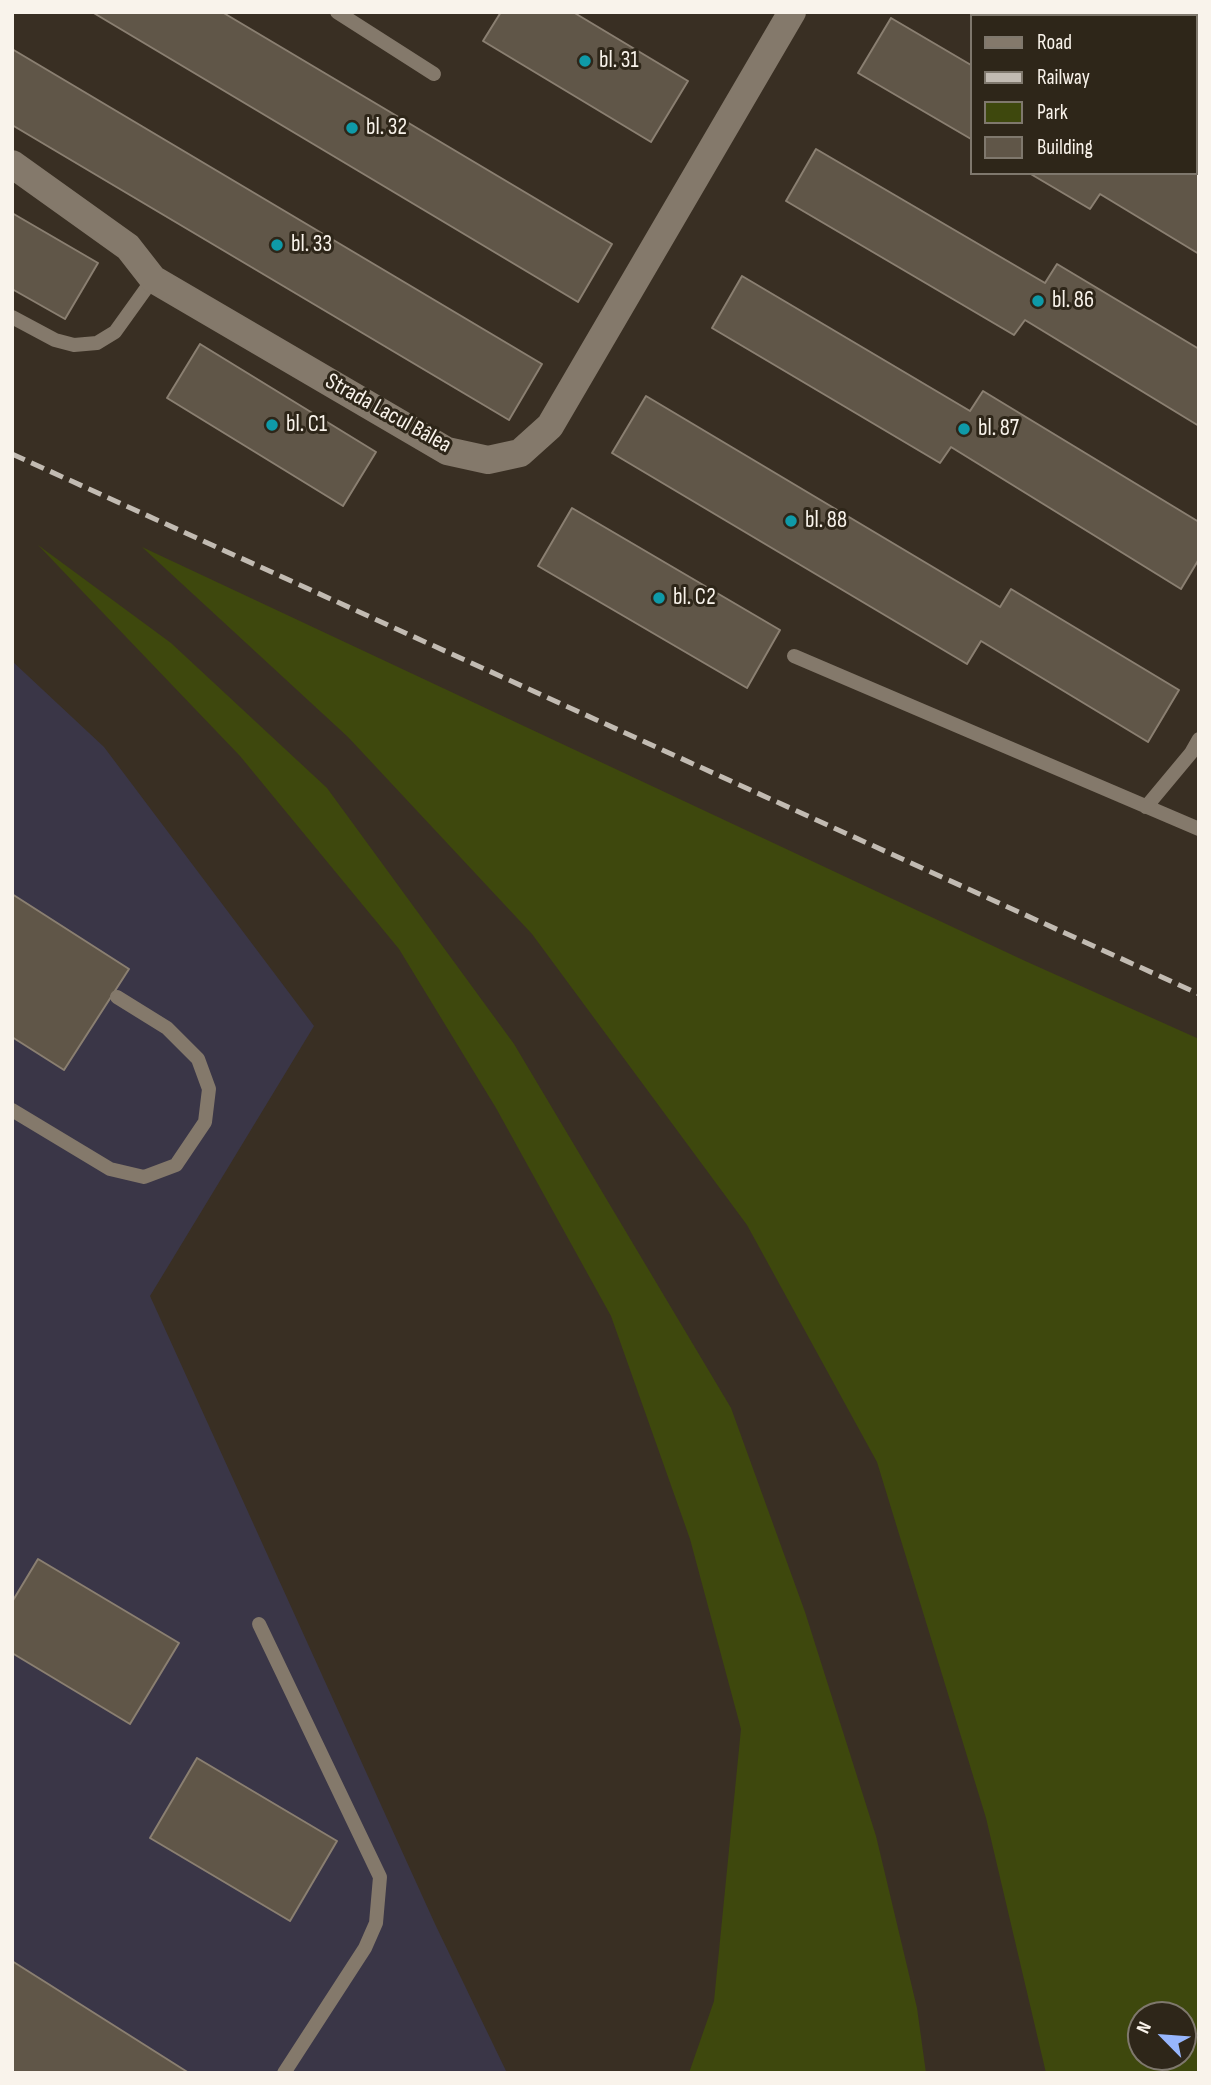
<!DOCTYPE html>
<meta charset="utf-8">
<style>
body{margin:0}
#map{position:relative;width:1211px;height:2085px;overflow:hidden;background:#392f23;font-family:"Sofia Sans Condensed",sans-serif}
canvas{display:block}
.frame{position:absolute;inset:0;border:14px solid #f9f3eb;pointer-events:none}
.legend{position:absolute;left:970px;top:14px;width:228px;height:161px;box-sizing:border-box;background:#2e2619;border:2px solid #7f786d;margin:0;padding:9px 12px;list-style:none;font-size:21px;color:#f9f3eb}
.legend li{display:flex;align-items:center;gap:14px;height:35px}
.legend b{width:35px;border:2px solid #7f786d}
.north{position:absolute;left:1127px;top:2001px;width:70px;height:70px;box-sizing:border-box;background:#2e2619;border:2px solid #7f786d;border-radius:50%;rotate:295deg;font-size:19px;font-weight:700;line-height:28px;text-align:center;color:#f9f3eb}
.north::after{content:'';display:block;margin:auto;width:24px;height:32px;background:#97b6fd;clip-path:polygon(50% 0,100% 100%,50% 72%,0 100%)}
</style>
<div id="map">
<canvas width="1211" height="2085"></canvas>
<div class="frame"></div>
<ul class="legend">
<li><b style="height:9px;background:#84796b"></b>Road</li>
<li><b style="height:9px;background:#c2bbb2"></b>Railway</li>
<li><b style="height:19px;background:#3e480d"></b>Park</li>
<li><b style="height:19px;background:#605648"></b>Building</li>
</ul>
<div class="north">N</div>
</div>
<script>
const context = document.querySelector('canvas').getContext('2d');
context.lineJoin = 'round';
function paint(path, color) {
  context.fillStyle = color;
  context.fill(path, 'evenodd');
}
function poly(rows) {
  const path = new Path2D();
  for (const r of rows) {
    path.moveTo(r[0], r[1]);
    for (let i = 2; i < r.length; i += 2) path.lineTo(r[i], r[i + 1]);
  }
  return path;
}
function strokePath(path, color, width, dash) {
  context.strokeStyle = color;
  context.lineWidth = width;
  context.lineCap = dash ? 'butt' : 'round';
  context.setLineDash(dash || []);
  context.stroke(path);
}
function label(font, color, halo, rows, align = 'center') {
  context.font = font + ' "Sofia Sans Condensed",sans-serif';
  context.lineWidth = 6;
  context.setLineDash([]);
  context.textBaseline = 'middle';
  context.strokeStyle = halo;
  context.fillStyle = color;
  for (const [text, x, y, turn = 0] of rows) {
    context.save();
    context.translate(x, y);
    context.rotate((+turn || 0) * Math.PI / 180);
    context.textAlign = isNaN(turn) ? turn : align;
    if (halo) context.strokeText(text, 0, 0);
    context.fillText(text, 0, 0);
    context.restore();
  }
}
paint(poly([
 [12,661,104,747,314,1026,150,1296,435,1924,507,2073,12,2073]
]), '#3a3647');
paint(poly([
 [38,545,171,643,327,788,514,1044,731,1408,805,1612,876,1836,917,2008,926,2073,689,2073,714,2001,741,1729,690,1539,611,1316,496,1108,399,949,240,756],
 [142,547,1023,960,1199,1039,1199,2073,1046,2073,986,1818,877,1462,747,1225,532,934,348,737],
 [1141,2015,1183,2015,1183,2057,1141,2057]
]), '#3e480d');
const building = poly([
 [92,12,222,12,612,244,578,302,92,12],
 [501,12,573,12,688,81,651,142,483,41,501,12],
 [891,18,971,65,971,139,858,73,891,18],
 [12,49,542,364,509,420,12,125,12,49],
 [816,149,1045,283,1057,264,1199,349,1199,426,1025,320,1014,335,786,201,816,149],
 [1195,171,1199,174,1199,254,1100,194,1090,209,1029,173,1195,173,1195,171],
 [12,213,98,263,65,319,12,289,12,213],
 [742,276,970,411,983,391,1199,522,1199,559,1181,589,951,447,940,463,712,328,742,276],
 [200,344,376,452,343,506,167,398,200,344],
 [646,396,1000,607,1011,589,1179,690,1148,742,981,641,967,664,612,453,646,396],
 [572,508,780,630,747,688,538,566,572,508],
 [12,894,129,969,64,1070,12,1037,12,894],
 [38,1559,179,1643,130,1724,12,1653,12,1602,38,1559],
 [197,1758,337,1841,290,1921,150,1838,197,1758],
 [12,1961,189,2073,12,2073,12,1961]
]);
paint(building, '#605648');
strokePath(building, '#8a7f71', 2);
strokePath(poly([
 [337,12,434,74],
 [12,317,55,340,74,345,97,343,115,332,153,279],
 [794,656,1199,829],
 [1146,807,1191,753,1199,739],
 [12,1110,110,1169,144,1177,176,1165,205,1122,209,1089,198,1059,167,1028,117,997],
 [259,1624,380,1877,376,1923,365,1948,284,2073]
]), '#84796b', 14);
strokePath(poly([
 [1000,12,1006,16],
 [1195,128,1199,130],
 [12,164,128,247,153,279,447,451,488,460,520,453,550,426,792,12]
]), '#84796b', 28);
strokePath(poly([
 [12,454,1199,994]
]), '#c2bbb2', 5, [14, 7]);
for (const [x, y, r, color] of [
 [585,61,7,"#0f9aa8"],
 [352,128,7,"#0f9aa8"],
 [277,245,7,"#0f9aa8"],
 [1038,301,7,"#0f9aa8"],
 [272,425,7,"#0f9aa8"],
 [964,429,7,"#0f9aa8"],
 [791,521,7,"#0f9aa8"],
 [659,598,7,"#0f9aa8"]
]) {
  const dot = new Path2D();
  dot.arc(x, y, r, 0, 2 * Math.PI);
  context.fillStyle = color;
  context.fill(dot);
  strokePath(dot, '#2e2619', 2.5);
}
label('23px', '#f9f3eb', '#2e2619', [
 ["bl. 31",599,61],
 ["bl. 32",366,128],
 ["bl. 33",291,245],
 ["bl. 86",1052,301],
 ["bl. C1",286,425],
 ["bl. 87",978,429],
 ["bl. 88",805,521],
 ["bl. C2",673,598]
], 'left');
label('23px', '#f9f3eb', '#2e2619', [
 ["Strada Lacul Bâlea",388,414,29]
]);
</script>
